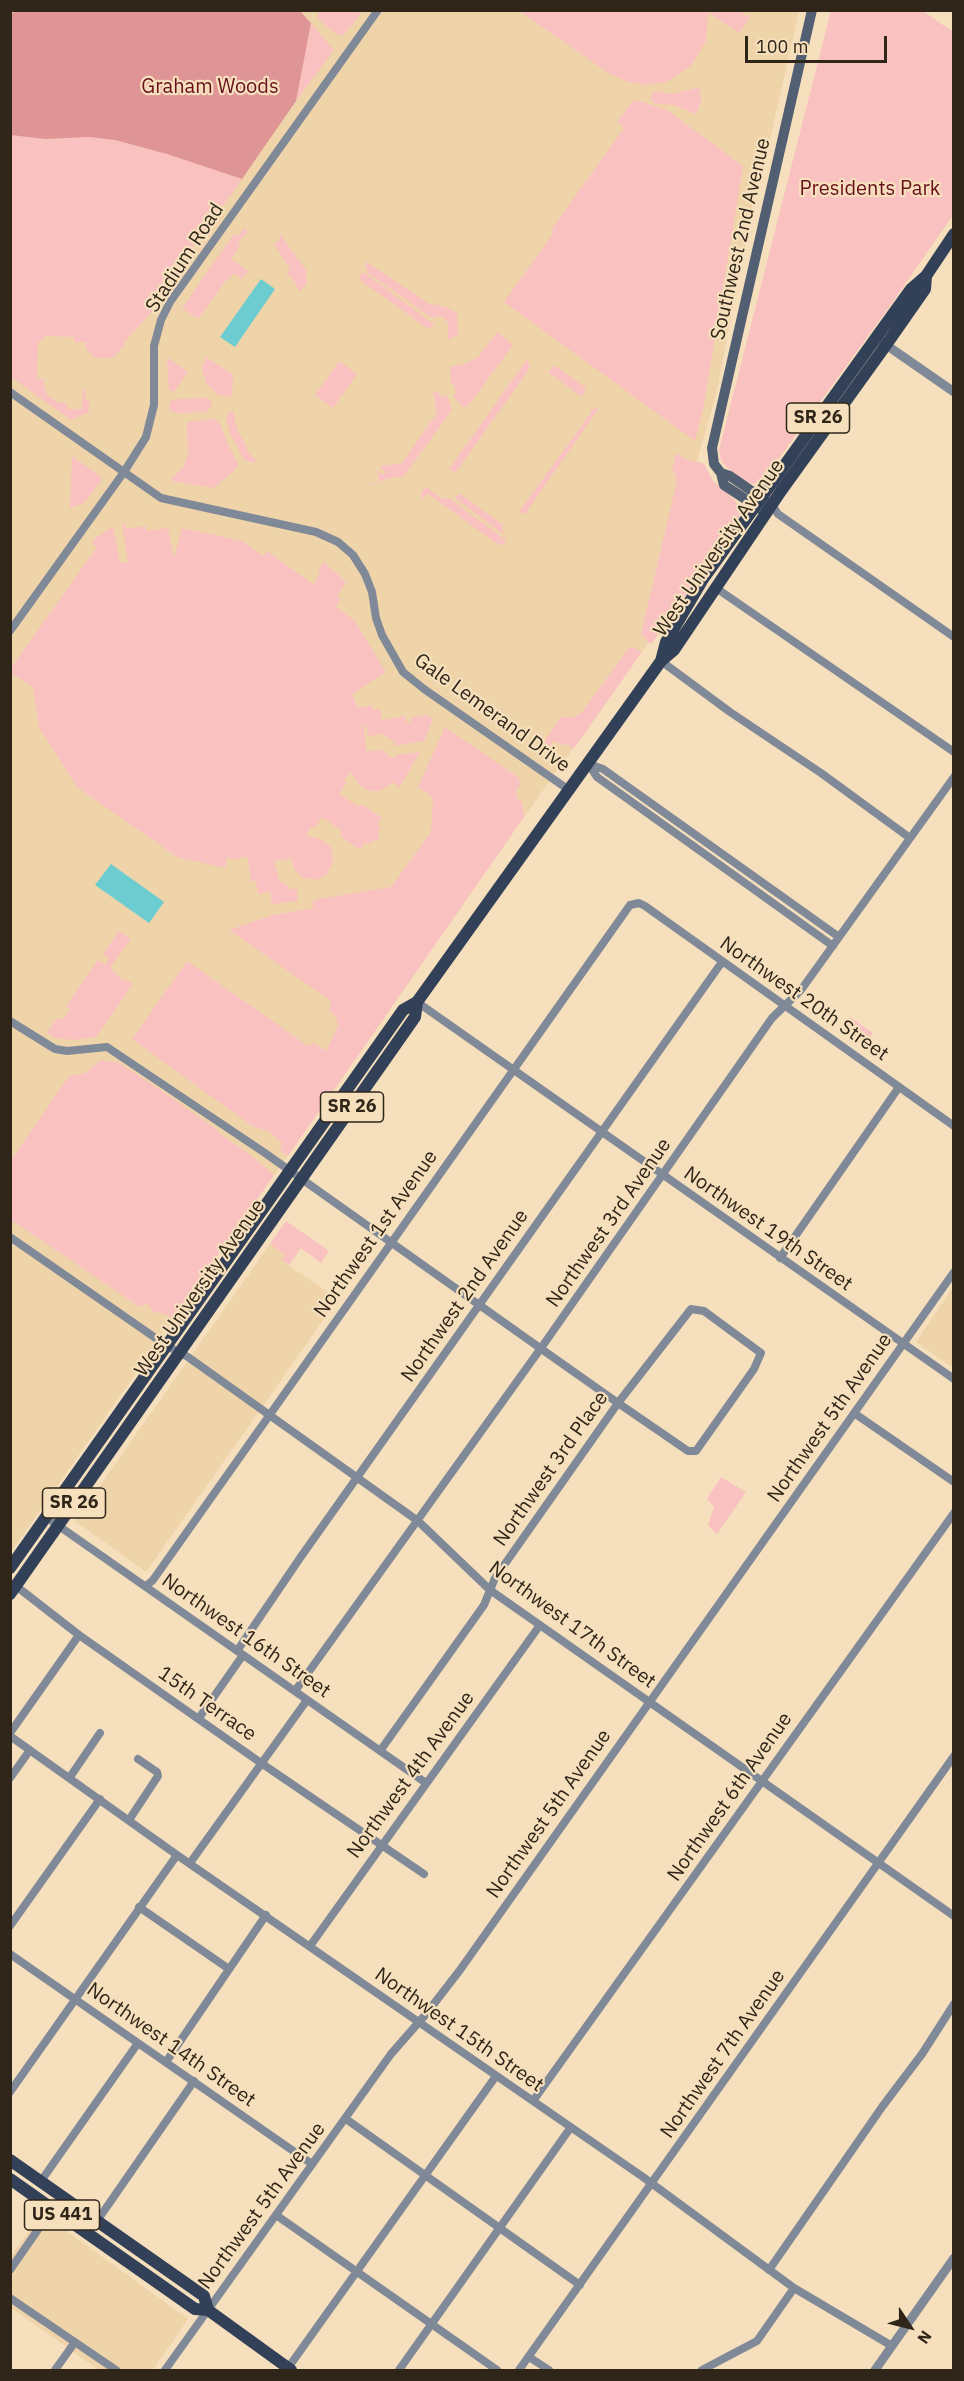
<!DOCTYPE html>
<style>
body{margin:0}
#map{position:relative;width:964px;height:2381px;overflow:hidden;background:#f6dfbc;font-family:"IBM Plex Sans",sans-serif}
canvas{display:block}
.frame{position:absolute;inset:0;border:12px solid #2f2619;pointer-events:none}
.north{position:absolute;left:880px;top:2297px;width:60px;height:60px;-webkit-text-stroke:4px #f6dfbc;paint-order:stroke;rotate:125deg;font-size:16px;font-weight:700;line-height:24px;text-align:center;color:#2f2619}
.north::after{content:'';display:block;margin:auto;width:21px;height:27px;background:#2f2619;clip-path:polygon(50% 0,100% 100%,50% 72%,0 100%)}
.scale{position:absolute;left:745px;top:36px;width:142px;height:27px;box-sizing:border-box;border:3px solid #2f2619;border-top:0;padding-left:8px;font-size:18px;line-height:21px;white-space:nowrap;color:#2f2619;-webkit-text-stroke:4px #f6dfbc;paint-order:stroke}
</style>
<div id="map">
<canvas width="964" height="2381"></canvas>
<div class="frame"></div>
<div class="north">N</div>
<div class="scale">100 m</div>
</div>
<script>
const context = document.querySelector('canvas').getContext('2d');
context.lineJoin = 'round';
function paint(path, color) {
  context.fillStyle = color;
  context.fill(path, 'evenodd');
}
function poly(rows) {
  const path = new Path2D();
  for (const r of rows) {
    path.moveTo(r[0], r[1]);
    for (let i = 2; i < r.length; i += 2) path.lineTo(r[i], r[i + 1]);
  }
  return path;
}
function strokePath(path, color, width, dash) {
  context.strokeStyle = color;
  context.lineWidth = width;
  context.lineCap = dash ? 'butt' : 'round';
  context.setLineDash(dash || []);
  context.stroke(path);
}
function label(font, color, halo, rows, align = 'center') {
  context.font = font + ' "IBM Plex Sans",sans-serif';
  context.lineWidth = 4.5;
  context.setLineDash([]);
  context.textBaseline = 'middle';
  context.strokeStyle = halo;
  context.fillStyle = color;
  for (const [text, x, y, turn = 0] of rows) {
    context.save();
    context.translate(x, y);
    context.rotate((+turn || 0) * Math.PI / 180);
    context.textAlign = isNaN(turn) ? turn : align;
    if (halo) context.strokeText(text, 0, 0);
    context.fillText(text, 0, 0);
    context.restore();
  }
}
paint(poly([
 [11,11,799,11,767,153,754,199,716,395,697,461,704,464,713,481,735,500,740,511,739,517,653,642,648,643,524,817,11,1552],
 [270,1244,285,1255,282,1261,338,1299,146,1572,75,1521],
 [953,1287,953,1368,916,1342],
 [42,2213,188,2319,153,2370,99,2370,11,2308,11,2256]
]), '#efd4aa');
paint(poly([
 [319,11,319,10,363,11,343,36,335,33,317,18],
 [739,11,750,18,739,33,708,12,706,41,691,66,666,82,647,85,628,82,610,74,519,11],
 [831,11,923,11,953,32,953,215,890,306,764,479,759,483,753,484,746,482,727,468,721,460,719,450],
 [311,23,334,50,296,101],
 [700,87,701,102,696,114,671,104,669,105,654,103,650,99,652,93,657,91,672,94],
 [637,100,667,110,743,166,703,410,695,441,504,302,554,232,551,230,624,128,617,122,632,102],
 [11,135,45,139,89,137,115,140,167,154,242,179,154,301,152,312,124,342,125,345,113,358,95,358,85,348,86,342,74,342,74,337,46,336,38,343,37,378,44,379,44,387,48,396,57,402,67,403,67,409,82,409,82,390,85,390,85,399,89,399,89,412,71,420,11,377],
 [245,228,248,232,238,242,240,246,231,259,248,271,242,279,234,273,229,280,227,279,198,319,182,308,234,234,237,236],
 [280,234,306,270,307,283,300,292,292,277,286,275,290,269,274,244,279,241],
 [367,262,432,306,435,304,453,310,457,314,458,335,448,340,448,324,445,318,439,316,432,318,368,273,365,264],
 [361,273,365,273,435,325,428,329,360,280],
 [497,332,513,345,468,406,463,407,453,396,456,393,454,385,451,383,450,367,467,363,479,356],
 [167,357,188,372,175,391,169,391],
 [206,357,233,374,232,397,218,395,206,383,202,368],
 [527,359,530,368,456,472,449,469],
 [339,361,357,374,333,408,315,395],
 [553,366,557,367,586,388,582,397,548,372],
 [433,391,440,394,442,397,447,395,452,410,404,476,382,480,359,490,379,480,377,468,382,475,385,473,380,466,402,463,437,413],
 [207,398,211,400,212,405,206,412,175,413,169,409,170,402,176,399],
 [599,408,525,514,518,513,591,413,590,410],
 [233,411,237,429,248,449,247,451,257,461,254,463,244,460,230,433,226,418,229,412],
 [210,419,216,420,220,424,229,447,238,463,238,467,214,488,173,481,171,480,184,466,188,455,187,422],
 [676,453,685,459,704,464,713,481,735,500,740,511,739,517,653,642,649,643,641,634,676,485,676,475,672,471],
 [72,456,100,476,101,481,84,503,70,508],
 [426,487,441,498,450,499,507,541,502,545,497,544,427,493,423,500,421,493],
 [459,493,502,524,503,534,455,498],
 [124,522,126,529,146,526,146,531,168,528,174,558,182,528,242,541,263,556,267,551,314,585,320,573,318,571,324,562,346,582,337,596,341,599,336,607,354,620,386,672,352,694,358,708,372,705,373,710,380,709,382,720,405,716,407,723,411,722,411,718,427,715,433,719,424,741,395,746,394,742,383,734,368,736,366,725,364,725,366,751,382,750,393,759,396,755,420,752,399,788,393,782,380,791,369,791,360,785,351,772,344,780,347,782,339,794,359,807,362,804,382,818,377,825,381,828,378,832,380,836,377,841,372,841,369,845,365,842,360,850,340,836,342,831,322,817,315,828,312,826,306,835,322,840,331,847,333,864,326,875,316,880,303,878,294,869,291,856,289,859,274,861,279,880,292,889,297,889,298,901,272,904,270,892,258,894,256,881,251,881,247,856,235,860,227,858,225,868,177,857,77,787,39,727,33,687,11,673,11,668,97,547,92,543,97,537,113,527,120,563,128,562,122,523],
 [629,648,635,648,642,652,575,747,570,748,569,744,562,745,554,741,547,748,537,752,561,717,574,717,582,712],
 [445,727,519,778,520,786,517,787,516,795,519,801,522,801,524,817,288,1156,280,1151,282,1143,270,1132,252,1126,132,1039,187,961,308,1046,314,1043,326,1051,338,1026,336,1017,329,1011,331,1001,229,930,273,915,313,908,313,900,391,887,431,832,433,798,418,787],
 [119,931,131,939,110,968,124,981,125,979,133,984,96,1037,73,1040,55,1038,47,1033,58,1017,62,1020,70,1009,66,1006,98,960,105,965,109,959,103,954],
 [850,1017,873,1033,864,1045,841,1029],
 [101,1060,119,1063,159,1089,219,1131,219,1133,254,1158,274,1175,173,1320,165,1314,154,1312,147,1303,140,1307,11,1220,11,1160,69,1076,85,1073],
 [286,1221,329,1251,321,1263,301,1248,289,1265,282,1260,285,1255,270,1244],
 [721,1477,746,1492,717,1534,708,1525,714,1507,707,1499]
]), '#f9c1c0');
paint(poly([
 [300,11,311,23,296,101,242,179,167,154,115,140,89,137,45,139,11,135,10,15,16,11]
]), '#df9595');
paint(poly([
 [261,279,275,289,235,347,220,337],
 [111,864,164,902,149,923,95,885]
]), '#6cccd0');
strokePath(poly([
 [10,392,161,498,316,532,338,542,353,555,365,574,372,592,376,618,382,635,403,672,424,689,569,790],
 [772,505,778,514,954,637],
 [716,588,954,752],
 [10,631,124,472,146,437,154,405,154,346,161,320,170,302,378,10],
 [661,661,730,712,821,773,910,838],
 [588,763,597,777,833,946],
 [589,764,603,769,839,937],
 [417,1002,954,1379],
 [10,1021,55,1049,67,1051,107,1047,265,1153,540,1348,618,1403,688,1451,696,1451,754,1369,761,1353,704,1311,691,1309,618,1403,495,1578,484,1605,380,1751],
 [10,1237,167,1346,188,1357,418,1521,490,1590,954,1916],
 [780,1258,899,1087],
 [854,1413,954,1482],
 [46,1517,426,1783],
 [16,1586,79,1635,261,1763,424,1874],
 [146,1586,153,1580,630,905,639,903,645,906,954,1126],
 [237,1651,300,1558,722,962],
 [295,1691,546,1341,772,1018,801,990,954,777],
 [199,1718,243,1655],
 [10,1733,79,1635],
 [10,1736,177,1855,643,2177,794,2288,892,2346],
 [70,1777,100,1733],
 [10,1778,30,1750],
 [129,1820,158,1776,157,1772,138,1759],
 [190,1863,307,1700],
 [139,1907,229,1969],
 [10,1926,100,1799],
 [310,1946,540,1625],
 [10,1954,312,2164],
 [166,2062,266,1915],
 [10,2092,177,1855],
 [533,2101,954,1513],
 [346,2119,580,2285],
 [41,2181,138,2043],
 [276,2215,497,2370],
 [97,2221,194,2081],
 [10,2270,53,2208],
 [769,2270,882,2107,922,2054,954,2004],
 [10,2298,116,2370],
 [529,2357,549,2370],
 [288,2368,496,2076],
 [55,2370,75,2342],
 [165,2370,391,2054,426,2014,460,1970,954,1272],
 [399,2370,571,2127],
 [519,2370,954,1756],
 [702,2370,757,2341,794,2288]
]), '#808997', 8);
strokePath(poly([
 [882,342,954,392],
 [875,2370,954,2258]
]), '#808997', 9);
strokePath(poly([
 [721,473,730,476,772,505],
 [762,510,724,485,721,473,714,464,712,448,812,10]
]), '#525f72', 10);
strokePath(poly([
 [661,661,666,642,703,579,911,289,926,276,954,234],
 [10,1568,403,1010,417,1002],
 [10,1594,408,1027,415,1017,417,1002,661,661,674,650,781,491,886,345,925,289,926,276],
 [10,2160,204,2296,208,2310],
 [10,2179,195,2309,208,2310,291,2370]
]), '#324158', 12);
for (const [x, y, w] of [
 [818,418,63],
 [352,1107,63],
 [74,1503,63],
 [62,2215,75]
]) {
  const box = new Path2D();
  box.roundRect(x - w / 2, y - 15, w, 30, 4.5);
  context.fillStyle = '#f6dfbc';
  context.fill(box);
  strokePath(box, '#2f2619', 1.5);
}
label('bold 18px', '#2f2619', null, [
 ["SR 26",818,418],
 ["SR 26",352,1107],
 ["SR 26",74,1503],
 ["US 441",62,2215]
]);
label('20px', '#680f1d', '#f6dfbc', [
 ["Graham Woods",210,87],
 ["Presidents Park",870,189]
]);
label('20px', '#2f2619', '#f6dfbc', [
 ["Southwest 2nd Avenue",741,239,-77],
 ["Stadium Road",185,258,-57],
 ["West University Avenue",719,548,-55],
 ["Gale Lemerand Drive",492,713,36],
 ["Northwest 20th Street",804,999,35],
 ["Northwest 3rd Avenue",609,1223,-55],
 ["Northwest 19th Street",768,1229,35],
 ["Northwest 1st Avenue",376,1234,-55],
 ["West University Avenue",200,1288,-55],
 ["Northwest 2nd Avenue",465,1296,-55],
 ["Northwest 5th Avenue",830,1418,-55],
 ["Northwest 3rd Place",551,1469,-55],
 ["Northwest 17th Street",572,1625,36],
 ["Northwest 16th Street",246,1636,35],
 ["15th Terrace",207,1704,35],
 ["Northwest 4th Avenue",411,1775,-54],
 ["Northwest 6th Avenue",730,1797,-55],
 ["Northwest 5th Avenue",549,1814,-55],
 ["Northwest 15th Street",459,2030,35],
 ["Northwest 14th Street",171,2045,35],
 ["Northwest 7th Avenue",723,2054,-55],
 ["Northwest 5th Avenue",262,2206,-54]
]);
</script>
